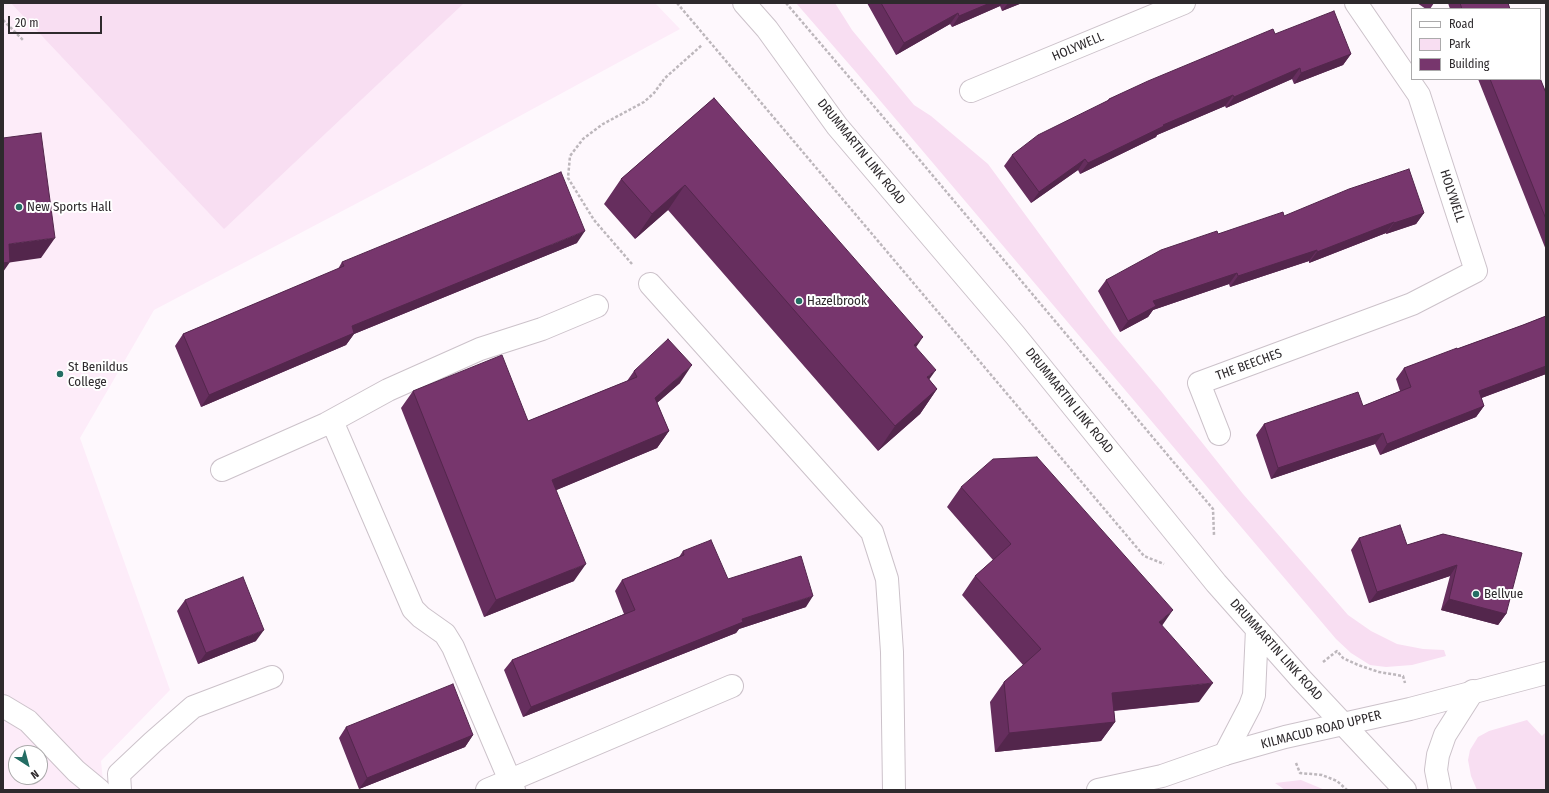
<!DOCTYPE html>
<style>
body{margin:0}
#map{position:relative;width:1549px;height:793px;overflow:hidden;background:#fef8fd;font-family:"Fira Sans Condensed",sans-serif}
canvas{display:block}
.frame{position:absolute;inset:0;border:4px solid #2e2a2d;pointer-events:none}
.legend{position:absolute;left:1411px;top:8px;width:130px;height:72px;box-sizing:border-box;background:#fff;border:1px solid #abaaab;margin:0;padding:5px 7px;list-style:none;font-size:12px;color:#2e2a2d}
.legend li{display:flex;align-items:center;gap:8px;height:20px}
.legend b{width:20px;border:1px solid #abaaab}
.north{position:absolute;left:8px;top:745px;width:40px;height:40px;box-sizing:border-box;background:#fff;border:1px solid #abaaab;border-radius:50%;rotate:144deg;font-size:11px;font-weight:700;line-height:16px;text-align:center;color:#2e2a2d}
.north::after{content:'';display:block;margin:auto;width:14px;height:18px;background:#246d64;clip-path:polygon(50% 0,100% 100%,50% 72%,0 100%)}
.scale{position:absolute;left:8px;top:16px;width:94px;height:18px;box-sizing:border-box;border:2px solid #2e2a2d;border-top:0;padding-left:5px;font-size:12px;line-height:14px;white-space:nowrap;color:#2e2a2d;-webkit-text-stroke:3px #fff;paint-order:stroke}
</style>
<div id="map">
<canvas width="1549" height="793"></canvas>
<div class="frame"></div>
<ul class="legend">
<li><b style="height:5px;background:#fff"></b>Road</li>
<li><b style="height:11px;background:#f8def2"></b>Park</li>
<li><b style="height:11px;background:#77366d"></b>Building</li>
</ul>
<div class="north">N</div>
<div class="scale">20 m</div>
</div>
<script>
const context = document.querySelector('canvas').getContext('2d');
context.lineJoin = 'round';
function paint(path, color) {
  context.fillStyle = color;
  context.fill(path, 'evenodd');
}
function poly(rows) {
  const path = new Path2D();
  for (const r of rows) {
    path.moveTo(r[0], r[1]);
    for (let i = 2; i < r.length; i += 2) path.lineTo(r[i], r[i + 1]);
  }
  return path;
}
function strokePath(path, color, width, dash) {
  context.strokeStyle = color;
  context.lineWidth = width;
  context.lineCap = dash ? 'butt' : 'round';
  context.setLineDash(dash || []);
  context.stroke(path);
}
function label(font, color, halo, rows, align = 'center') {
  context.font = font + ' "Fira Sans Condensed",sans-serif';
  context.lineWidth = 4;
  context.setLineDash([]);
  context.textBaseline = 'middle';
  context.strokeStyle = halo;
  context.fillStyle = color;
  for (const [text, x, y, turn = 0] of rows) {
    context.save();
    context.translate(x, y);
    context.rotate((+turn || 0) * Math.PI / 180);
    context.textAlign = isNaN(turn) ? turn : align;
    if (halo) context.strokeText(text, 0, 0);
    context.fillText(text, 0, 0);
    context.restore();
  }
}
paint(poly([
 [3,3,655,3,680,29,424,168,154,310,80,438,170,690,101,761,104,790,3,790],
 [16,753,40,753,40,777,16,777]
]), '#fdecf9');
paint(poly([
 [11,3,464,3,224,229],
 [796,3,835,3,852,30,914,105,931,116,988,164,1113,334,1161,391,1243,494,1348,615,1371,631,1397,644,1423,649,1444,650,1446,656,1412,665,1386,667,1370,665,1351,653,1336,639,855,71],
 [1527,720,1542,736,1546,732,1546,790,1477,790,1471,776,1468,760,1470,750,1478,737,1489,731],
 [1301,780,1325,790,1285,790,1275,783]
]), '#f8def2');
const minor = poly([
 [971,91,1184,3],
 [650,284,872,532,887,579,892,652,894,790],
 [332,421,413,609,421,617,445,634,453,647,514,790],
 [1219,434,1199,383,1412,304,1476,271,1419,95,1356,3],
 [222,470,326,424,388,390,480,349,542,329,597,306],
 [3,706,28,721,76,771,99,790],
 [120,790,119,774,153,742,193,707,272,677],
 [487,790,732,686],
 [1098,790,1162,776,1225,754,1285,737,1410,709,1546,673]
]);
const major = poly([
 [744,3,767,29,837,126,1015,335,1216,583,1301,679,1405,790],
 [1225,754,1250,706,1254,695,1257,629],
 [1440,790,1436,770,1438,755,1445,735,1473,691]
]);
strokePath(minor, '#ccc2ca', 24);
strokePath(major, '#ccc2ca', 24);
strokePath(poly([
 [677,3,1144,556,1164,564],
 [786,3,918,158,1213,509,1214,535],
 [3,20,23,40],
 [632,264,594,220,568,178,570,156,583,139,603,124,644,102,654,93,665,78,702,45],
 [1323,662,1337,651,1343,658,1358,665,1379,672,1403,676,1405,683],
 [1296,763,1300,773,1322,775,1337,781,1347,790]
]), '#bdb7bc', 2.5, [3, 2]);
strokePath(minor, '#fff', 22);
strokePath(major, '#fff', 22);
paint(poly([
 [867,3,1022,3,1002,11,1000,6,952,27,950,24,896,55],
 [1417,3,1434,3,1430,9,1426,9],
 [1448,3,1508,3,1510,9,1450,9],
 [1275,34,1351,54,1343,65,1294,84,1292,79,1226,108,1225,106,1157,135,1156,137,1080,174,1078,170,1031,203,1004,166,1012,155,1107,101,1109,99],
 [1478,79,1540,79,1546,93,1546,250,1527,202],
 [714,98,916,347,929,379,937,389,920,414,878,451,668,210,635,239,604,204,621,179],
 [1424,213,1416,224,1386,234,1386,233,1309,263,1309,261,1230,287,1229,284,1153,310,1148,317,1120,332,1098,291,1106,280,1218,234,1284,216],
 [577,243,354,334,346,345,201,407,175,346,183,334,338,269,342,262],
 [1546,316,1546,374,1481,398,1484,406,1476,417,1380,455,1375,444,1271,479,1256,435,1264,424,1363,406,1400,391,1396,379,1404,368,1523,325],
 [634,371,680,383,657,403,669,431,657,448,556,490,574,581,484,617,401,408,413,391,528,421,627,381],
 [961,487,1162,626,1199,702,1114,711,1115,722,1101,741,995,752,990,702,1004,682,1023,665,962,595,975,576,993,560,947,507],
 [1443,534,1506,614,1498,625,1441,610,1450,576,1369,603,1351,550,1359,538,1407,545],
 [683,551,728,579,806,607,739,629,736,633,523,717,504,670,512,660,624,614,615,591,622,580,679,557],
 [185,600,256,641,198,664,177,611],
 [346,727,473,735,465,747,359,789,339,738]
]), '#662e5e');
paint(poly([
 [990,3,1002,3,1000,6,952,27,959,16],
 [1008,3,1022,3,1002,11],
 [958,13,950,24,896,55,904,43],
 [1351,54,1343,65,1294,84,1301,73],
 [1300,68,1292,79,1226,108,1234,97],
 [1233,95,1225,106,1157,135,1156,137,1080,174,1088,163,1163,125],
 [1085,159,1078,170,1031,203,1039,192],
 [685,185,668,210,635,239,652,214],
 [1424,213,1416,224,1386,234,1394,223],
 [1394,222,1386,233,1309,263,1317,252],
 [585,231,577,243,354,334,346,345,201,407,209,395,352,326],
 [55,238,41,258,6,263,10,262,3,272,3,253,9,244],
 [1317,250,1309,261,1230,287,1238,276],
 [1237,273,1229,284,1153,310,1148,317,1120,332,1128,321,1153,301],
 [923,337,906,362,914,345],
 [692,365,680,383,643,415,655,398],
 [1546,366,1546,374,1471,402,1479,391],
 [936,370,918,395,927,377],
 [937,389,920,414,878,451,895,426],
 [1484,406,1476,417,1380,455,1387,444],
 [669,431,657,448,540,497,552,480],
 [1383,433,1375,444,1271,479,1278,468],
 [586,564,574,581,484,617,496,600],
 [1457,565,1450,576,1369,603,1377,592],
 [813,596,806,607,739,629,736,633,523,717,531,707,742,619],
 [1449,599,1506,614,1498,625,1441,610],
 [1173,610,1159,630,1159,622],
 [264,630,256,641,198,664,206,653],
 [1213,683,1199,702,1099,712,1112,693],
 [1115,722,1101,741,995,752,1009,733],
 [473,735,465,747,359,789,367,778]
]), '#53264c');
const building = poly([
 [881,3,990,3,959,16,958,13,904,43,881,3],
 [1460,3,1508,3,1510,9,1462,9,1460,3],
 [1334,11,1351,54,1301,73,1300,68,1234,97,1233,95,1163,125,1164,126,1088,163,1085,159,1039,192,1012,155,1038,135,1109,100,1109,99,1148,81,1273,29,1275,34,1334,11],
 [1540,78,1546,93,1546,219,1490,79,1540,79,1540,78],
 [714,98,923,337,914,345,936,370,927,377,937,389,895,426,685,185,652,214,621,179,714,98],
 [41,133,55,238,9,244,10,262,3,263,3,138,41,133],
 [1409,169,1424,213,1394,223,1394,222,1317,252,1317,250,1238,276,1237,273,1153,301,1156,306,1128,321,1106,280,1161,250,1217,231,1218,234,1283,212,1284,216,1349,189,1409,169],
 [561,172,585,231,352,326,354,333,209,395,183,334,344,266,342,262,561,172],
 [1546,316,1546,366,1479,391,1484,406,1387,444,1383,433,1278,468,1264,424,1358,392,1363,406,1411,387,1404,368,1457,348,1457,349,1523,325,1546,316],
 [668,339,692,365,655,398,669,431,552,480,586,564,496,600,413,391,502,355,528,421,637,377,634,371,668,339],
 [1037,457,1173,610,1159,622,1213,683,1112,693,1115,722,1009,733,1004,682,1041,649,975,576,1011,544,961,487,993,459,1037,457],
 [1400,525,1407,545,1443,534,1522,553,1506,614,1449,599,1457,565,1377,592,1359,538,1400,525],
 [711,540,728,579,801,556,813,596,742,619,743,622,531,707,512,660,635,610,622,580,684,555,683,551,711,540],
 [243,577,264,630,206,653,185,600,243,577],
 [453,684,473,735,367,778,346,727,453,684]
]);
paint(building, '#77366d');
strokePath(building, '#53264c', 1);
for (const [x, y, r, color] of [
 [19,207,4,"#246d64"],
 [799,301,4,"#246d64"],
 [60,374,4,"#246d64"],
 [1476,594,4,"#246d64"]
]) {
  const dot = new Path2D();
  dot.arc(x, y, r, 0, 2 * Math.PI);
  context.fillStyle = color;
  context.fill(dot);
  strokePath(dot, '#fff', 1.5);
}
label('13px', '#2e2a2d', '#fff', [
 ["HOLYWELL",1078,47,-23],
 ["DRUMMARTIN LINK ROAD",861,152,51],
 ["HOLYWELL",1452,196,72],
 ["THE BEECHES",1249,365,-20],
 ["DRUMMARTIN LINK ROAD",1069,401,51],
 ["DRUMMARTIN LINK ROAD",1276,650,48],
 ["KILMACUD ROAD UPPER",1321,730,-14]
]);
label('13px', '#2e2a2d', '#fff', [
 ["New Sports Hall",27,207],
 ["Hazelbrook",807,301],
 ["St Benildus",68,367],
 ["College",68,382],
 ["Bellvue",1484,594]
], 'left');
</script>
